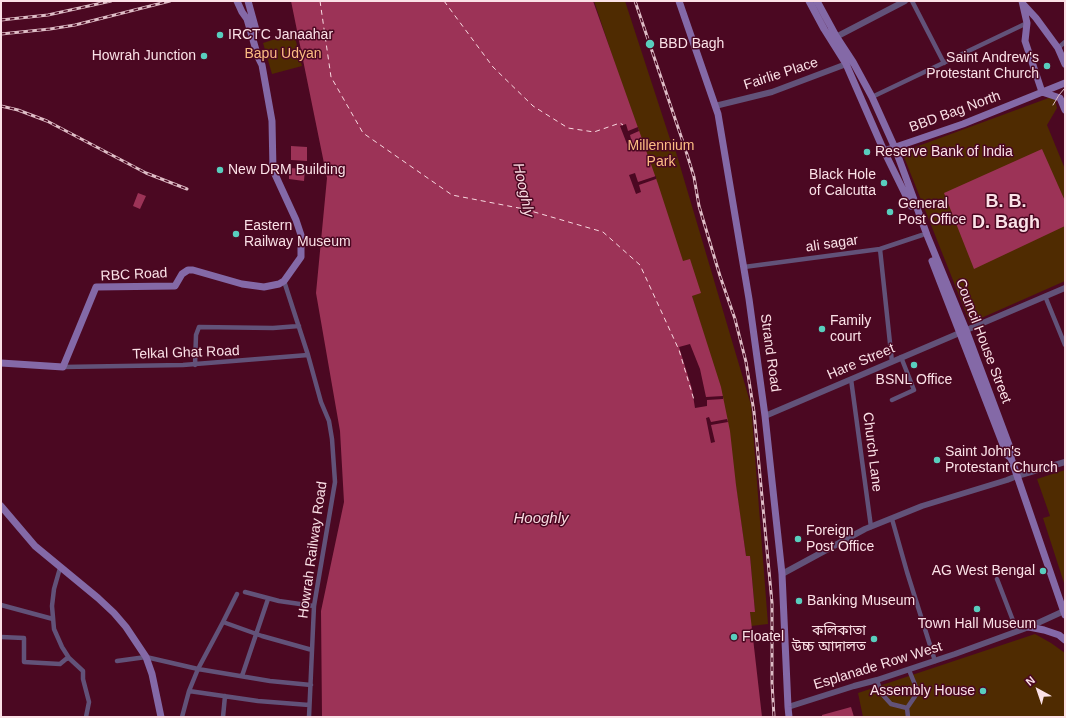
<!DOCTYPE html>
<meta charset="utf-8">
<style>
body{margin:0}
#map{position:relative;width:1066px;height:718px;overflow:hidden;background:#4b0822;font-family:Helvetica,sans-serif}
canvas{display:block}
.frame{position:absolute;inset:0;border:2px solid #fbe1e7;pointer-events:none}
.north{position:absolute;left:1018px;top:670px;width:40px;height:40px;-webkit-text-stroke:3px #4b0822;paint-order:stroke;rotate:320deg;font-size:11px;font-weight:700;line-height:16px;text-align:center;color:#fbe1e7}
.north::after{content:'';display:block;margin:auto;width:14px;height:18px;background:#fbe1e7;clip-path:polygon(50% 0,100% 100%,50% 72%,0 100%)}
</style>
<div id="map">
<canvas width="1066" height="718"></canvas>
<div class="frame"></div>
<div class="north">N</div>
</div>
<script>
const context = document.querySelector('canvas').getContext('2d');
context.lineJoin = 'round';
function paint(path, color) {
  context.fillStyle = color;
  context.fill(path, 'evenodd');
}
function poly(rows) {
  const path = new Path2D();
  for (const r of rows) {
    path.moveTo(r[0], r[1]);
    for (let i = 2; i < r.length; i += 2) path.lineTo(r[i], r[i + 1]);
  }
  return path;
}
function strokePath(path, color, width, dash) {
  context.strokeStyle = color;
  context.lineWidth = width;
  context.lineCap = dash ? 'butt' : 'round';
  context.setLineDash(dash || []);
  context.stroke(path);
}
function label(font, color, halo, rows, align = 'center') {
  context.font = font + ' Helvetica,"Noto Sans Bengali",sans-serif';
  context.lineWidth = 3;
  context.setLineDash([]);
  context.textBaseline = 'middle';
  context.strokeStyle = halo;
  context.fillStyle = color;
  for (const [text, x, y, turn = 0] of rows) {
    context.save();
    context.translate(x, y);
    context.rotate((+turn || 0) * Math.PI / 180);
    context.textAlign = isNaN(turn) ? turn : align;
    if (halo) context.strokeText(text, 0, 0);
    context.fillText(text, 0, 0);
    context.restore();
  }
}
paint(poly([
 [594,1,625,1,670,139,675,149,751,405,768,624,751,626,750,612,755,612,750,556,746,556,723,399,692,296],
 [294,33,302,66,272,74,263,43],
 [1054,96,1057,108,1047,125,1065,169,1065,281,970,323,902,152],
 [1065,470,1065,586,1043,518,1050,516,1037,479],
 [1035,634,1051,643,1065,653,1065,717,863,717,858,693]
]), '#4f2b01');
paint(poly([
 [291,1,593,1,658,184,683,261,690,259,701,293,692,296,721,387,730,431,736,485,746,556,750,556,755,612,750,612,762,717,322,717,321,611,344,502,340,431,316,293,327,178],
 [291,146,307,147,307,161,291,160],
 [1042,149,1065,201,1065,226,974,269,944,193],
 [289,168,305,169,304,181,289,179],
 [138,193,146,196,140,209,133,206],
 [851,707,854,717,822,717,822,715]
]), '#9c3357');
paint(poly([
 [626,124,628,131,638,127,639,131,630,135,632,143,627,144,620,126],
 [635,173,638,182,656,176,656,179,639,185,641,192,636,194,629,175],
 [690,344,700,369,706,397,723,396,723,399,707,400,707,406,695,408,692,389,679,347],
 [709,417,711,422,727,419,728,422,711,425,715,442,711,443,706,418]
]), '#4b0822');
strokePath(poly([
 [320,1,331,77,363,133,452,195,524,209,603,232,640,265,679,350,694,400],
 [444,1,493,67,533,106,568,128,594,132,620,123,623,125]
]), '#f8d9e0', 1, [5, 4]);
strokePath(poly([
 [912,1,944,63],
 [1058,48,1065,42],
 [872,97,1027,23],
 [880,249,892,362],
 [744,267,880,249,922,235],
 [284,281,308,355,321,402,329,421,332,439,335,482,314,606,309,717],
 [1045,296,1065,345],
 [195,365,196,335,199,327,273,328,299,326],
 [63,367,183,365,308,355],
 [851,379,871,527],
 [892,400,914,390,901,357],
 [892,519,907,572,935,661],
 [60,568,54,589,52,606,54,629,62,647,69,658,83,671,83,679,89,702,86,717],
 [997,579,1017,631],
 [245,592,279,601,314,606],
 [1,605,53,619],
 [223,622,237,594],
 [1,637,24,638,24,662,60,664,66,659,69,658],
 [117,661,146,657,198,669,223,622,262,636,312,650],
 [242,676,268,599],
 [877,680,881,693,891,704,907,708],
 [189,691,198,669,270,681,311,685],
 [182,717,189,691,258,701,309,705],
 [223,717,225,696],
 [908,717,907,708,918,692,909,670]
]), '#625279', 4.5);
strokePath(poly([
 [834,38,905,1],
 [715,106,772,92,849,63],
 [765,416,1065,288],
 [782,574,865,529,922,506,1007,480,1017,476,1065,462],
 [788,707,854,686,877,680,955,654,1029,627,1064,611]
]), '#625279', 6);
strokePath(poly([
 [248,1,256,30],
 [679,1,718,114,749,299,765,416,782,574,788,707,789,717],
 [809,1,824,29,846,64,884,151,911,206],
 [817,1,836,36,853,62,872,97,895,148,927,235,966,330,1012,453,1011,458,1065,615],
 [1022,1,1027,23,1025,41,1042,92,1060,98,1065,110],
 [1024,5,1036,18,1058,48,1065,64],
 [884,151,963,124,1065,83],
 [932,261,1007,455,1011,458],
 [1,363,63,367,96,287,175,286,182,274,188,270,193,270,242,284,264,287,279,284,284,281,301,257,301,235,296,220,273,170,272,121,262,65,258,57,247,19,242,12,237,1],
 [1,506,35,546,98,598,114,613,126,627,146,657,152,674,161,717],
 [1029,627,1044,630,1059,635,1065,640]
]), '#8469a7', 7);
strokePath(poly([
 [1053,105,1059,95,1065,88]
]), '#debdc6', 1);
const rail = poly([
 [635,1,685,148,694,177,699,206,720,276,735,319,746,362,754,412,772,603,772,683,774,717],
 [1,20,48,15,111,1],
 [1,34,50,29,75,25,170,1],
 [1,106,18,110,47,121,146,173,187,189]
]);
strokePath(rail, '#debdc6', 3);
strokePath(rail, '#4b0822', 1.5, [4.5]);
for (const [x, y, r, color] of [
 [220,35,4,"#59cebe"],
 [650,44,5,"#59cebe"],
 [204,56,4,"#59cebe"],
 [1047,66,4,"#59cebe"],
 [867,152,4,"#59cebe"],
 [220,170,4,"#59cebe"],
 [884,183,4,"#59cebe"],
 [890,212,4,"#59cebe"],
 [236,234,4,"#59cebe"],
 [822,329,4,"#59cebe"],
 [914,365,4,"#59cebe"],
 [937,460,4,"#59cebe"],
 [798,539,4,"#59cebe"],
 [1043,571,4,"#59cebe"],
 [799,601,4,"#59cebe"],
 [977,609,4,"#59cebe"],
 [734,637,4,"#59cebe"],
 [874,639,4,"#59cebe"],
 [983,691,4,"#59cebe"]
]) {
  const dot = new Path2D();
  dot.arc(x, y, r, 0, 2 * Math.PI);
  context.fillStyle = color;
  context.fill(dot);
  strokePath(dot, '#4b0822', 1.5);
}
label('14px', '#fbe1e7', '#4b0822', [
 ["IRCTC Janaahar",228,35],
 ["BBD Bagh",659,44],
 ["Howrah Junction",196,56,"right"],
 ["Saint Andrew's",1039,58,"right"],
 ["Protestant Church",1039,74,"right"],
 ["Reserve Bank of India",875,152],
 ["New DRM Building",228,170],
 ["Black Hole",876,175,"right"],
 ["of Calcutta",876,191,"right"],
 ["General",898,204],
 ["Post Office",898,220],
 ["Eastern",244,226],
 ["Railway Museum",244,242],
 ["Family",830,321],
 ["court",830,337],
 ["BSNL Office",914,380,"center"],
 ["Saint John's",945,452],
 ["Protestant Church",945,468],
 ["Foreign",806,531],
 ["Post Office",806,547],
 ["AG West Bengal",1035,571,"right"],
 ["Banking Museum",807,601],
 ["Town Hall Museum",977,624,"center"],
 ["কলিকাতা",866,631,"right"],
 ["উচ্চ আদালত",866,647,"right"],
 ["Floatel",742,637],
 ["Assembly House",975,691,"right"]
], 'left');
label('14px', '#fcbd83', '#4b0822', [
 ["Bapu Udyan",283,54],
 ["Millennium",661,146],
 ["Park",661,162]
]);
label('14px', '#fbe1e7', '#4b0822', [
 ["Fairlie Place",781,74,-18],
 ["BBD Bag North",955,112,-20],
 ["ali sagar",832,244,-8],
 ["RBC Road",134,275,-3],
 ["Council House Street",983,341,69],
 ["Telkal Ghat Road",186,353,-2],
 ["Strand Road",770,353,82],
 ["Hare Street",861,362,-23],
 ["Church Lane",872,452,83],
 ["Howrah Railway Road",313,550,-82],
 ["Esplanade Row West",878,666,-17]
]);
label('italic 15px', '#f8d9e0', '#4b0822', [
 ["Hooghly",523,190,78],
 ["Hooghly",541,519]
]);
label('bold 18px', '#fbe1e7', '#4b0822', [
 ["B. B.",1006,202],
 ["D. Bagh",1006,223]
]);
</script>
